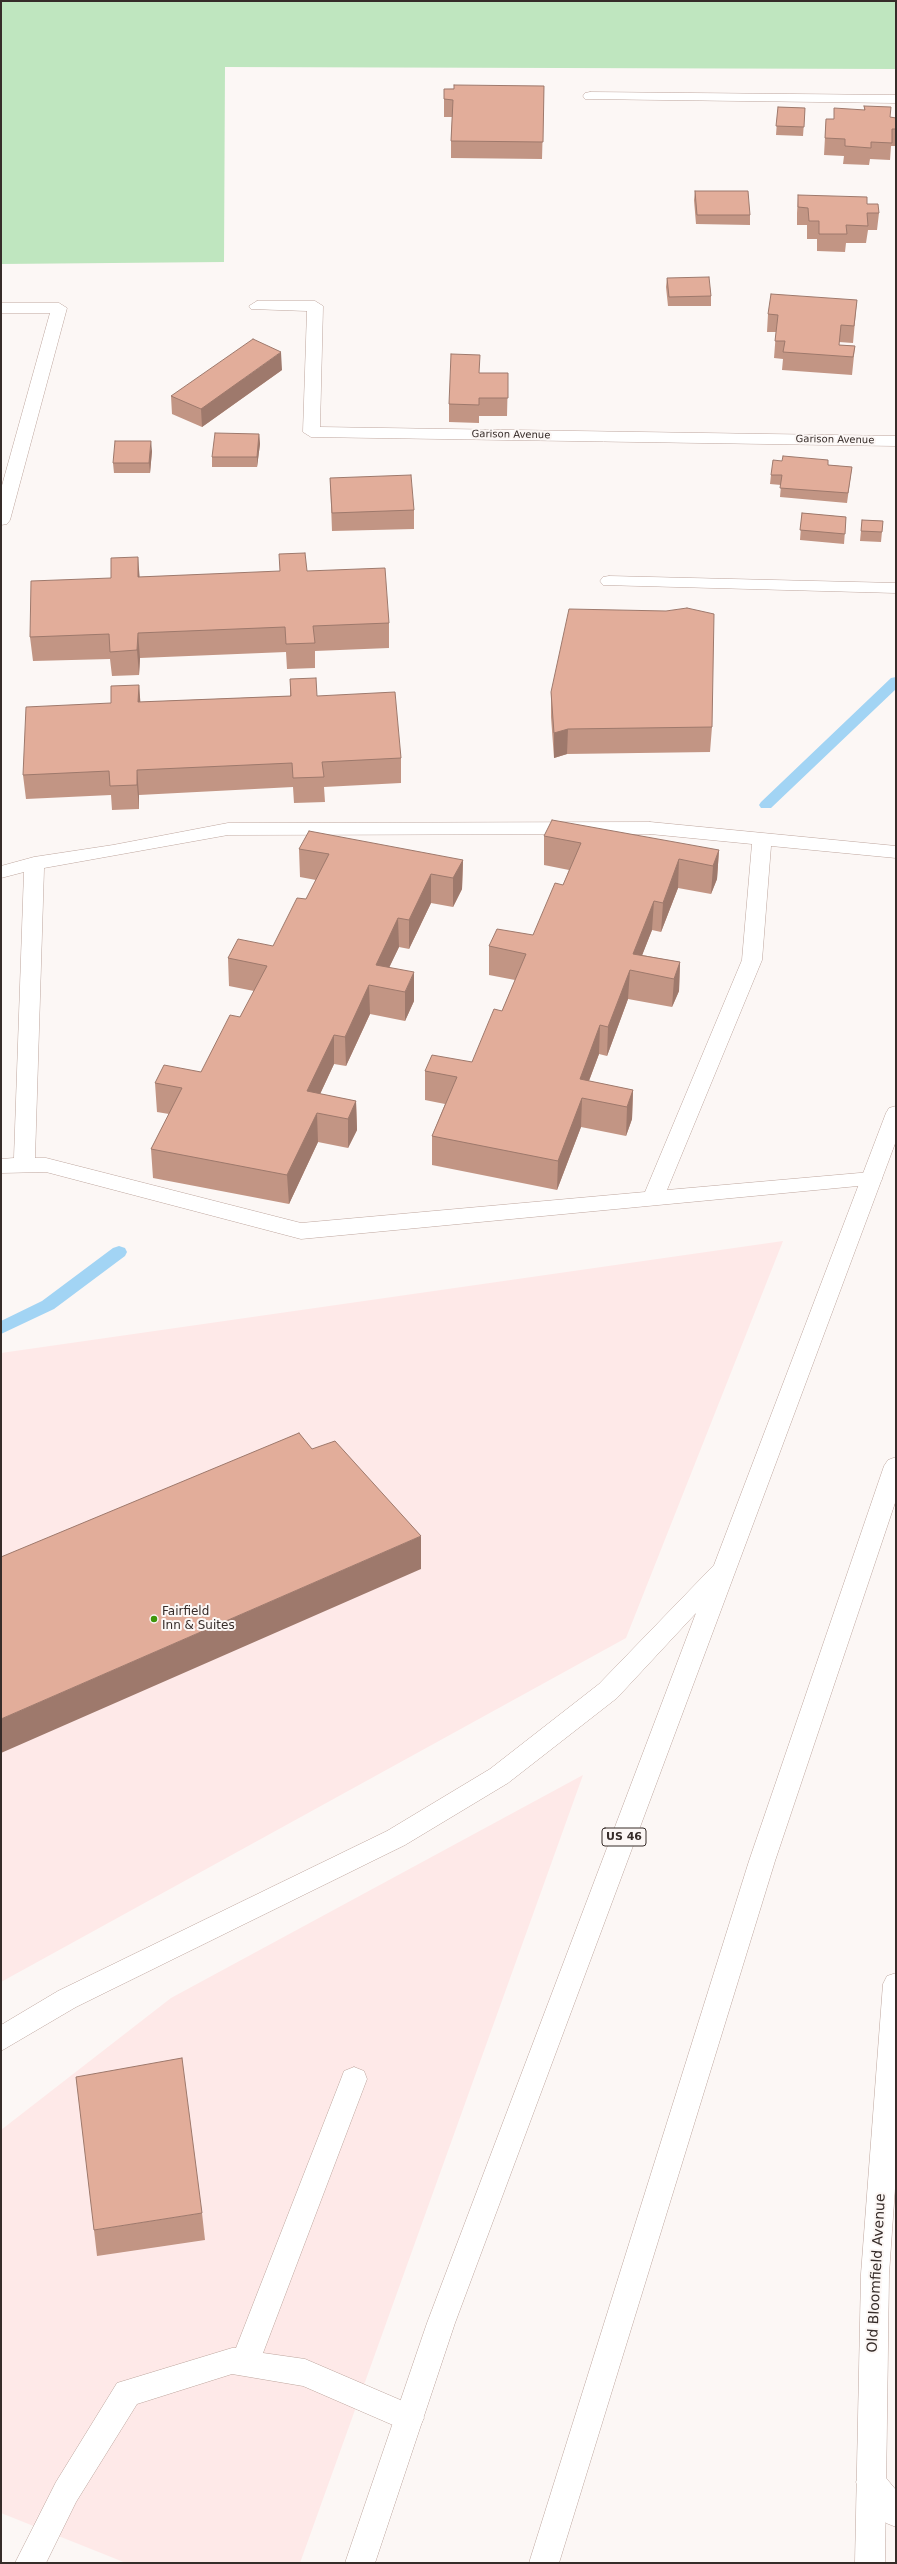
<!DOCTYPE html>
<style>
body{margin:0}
#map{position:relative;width:897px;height:2564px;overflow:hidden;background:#fcf7f5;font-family:"DejaVu Sans",sans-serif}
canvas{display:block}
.frame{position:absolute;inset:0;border:2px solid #362c29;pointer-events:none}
</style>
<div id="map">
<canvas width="897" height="2564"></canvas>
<div class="frame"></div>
</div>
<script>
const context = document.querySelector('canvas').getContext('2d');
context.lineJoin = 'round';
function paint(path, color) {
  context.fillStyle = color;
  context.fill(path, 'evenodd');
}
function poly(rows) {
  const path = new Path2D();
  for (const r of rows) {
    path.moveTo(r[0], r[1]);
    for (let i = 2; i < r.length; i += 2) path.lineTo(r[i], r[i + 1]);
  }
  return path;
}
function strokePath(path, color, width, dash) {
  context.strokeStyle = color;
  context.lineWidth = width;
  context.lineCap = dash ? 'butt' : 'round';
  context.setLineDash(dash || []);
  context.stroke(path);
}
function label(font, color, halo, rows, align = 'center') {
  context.font = font + ' "DejaVu Sans",sans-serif';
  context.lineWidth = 4;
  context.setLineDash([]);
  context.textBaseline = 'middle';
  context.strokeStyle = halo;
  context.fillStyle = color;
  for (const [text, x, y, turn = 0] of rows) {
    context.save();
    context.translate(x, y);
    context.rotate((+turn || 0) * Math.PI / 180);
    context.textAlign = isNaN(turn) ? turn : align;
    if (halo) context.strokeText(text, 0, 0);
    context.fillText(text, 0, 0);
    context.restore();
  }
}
paint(poly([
 [783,1241,626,1638,1,1982,1,1353],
 [583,1775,300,2563,126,2563,1,2513,1,2130,171,1998]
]), '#fee9e8');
paint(poly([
 [1,1,896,1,896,69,225,67,224,262,1,264]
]), '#bfe6bf');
paint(poly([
 [896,677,896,689,771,808,761,808,759,805,761,802,891,678,896,677],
 [119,1246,125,1248,127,1252,125,1256,54,1309,1,1334,1,1321,42,1301,113,1248,119,1246]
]), '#a2d4f4');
const service = poly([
 [590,92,896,95,896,103,585,99,583,96,585,93,590,92],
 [257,301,315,301,323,306,320,427,896,436,896,446,311,437,303,432,307,311,251,309,249,306,257,301],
 [1,303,59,303,67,308,10,520,7,524,1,525,1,489,50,313,1,313,1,303],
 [609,576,896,583,896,593,603,585,600,581,603,577,609,576],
 [650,822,896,846,896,858,771,846,762,960,667,1190,871,1172,879,1174,882,1179,879,1184,301,1239,46,1172,1,1173,1,1159,14,1158,24,872,1,878,1,866,34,857,113,845,228,823,650,822],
 [650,834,752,844,742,960,645,1192,301,1223,46,1158,35,1158,44,868,228,835,650,834],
 [354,2067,364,2071,367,2079,263,2353,305,2359,419,2408,424,2418,419,2428,409,2432,303,2386,232,2374,137,2404,76,2502,46,2563,15,2563,56,2482,117,2383,232,2348,236,2348,341,2079,344,2071,354,2067],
 [871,2468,881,2472,896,2490,896,2527,886,2523,861,2492,856,2482,861,2472,871,2468]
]);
const tertiary = poly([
 [896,1973,896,2174,889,2274,885,2563,855,2563,861,2274,883,1984,887,1976,896,1973]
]);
const trunk = poly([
 [896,1106,896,1141,455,2323,375,2563,345,2563,427,2323,696,1613,617,1698,508,1783,405,1845,76,2007,1,2051,1,2025,58,1991,387,1831,490,1769,599,1684,714,1565,886,1113,889,1108,896,1106],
 [896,1457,896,1500,775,1861,559,2563,529,2563,749,1861,884,1466,888,1460,896,1457]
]);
strokePath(service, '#bea69e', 1);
strokePath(tertiary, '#bea69e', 1);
strokePath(trunk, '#bea69e', 1);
paint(service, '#fff');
paint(tertiary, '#fff');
paint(trunk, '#fff');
paint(poly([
 [544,86,542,159,451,158,451,141,452,117,444,117,444,89],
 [864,106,890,117,896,118,896,146,891,146,890,160,870,159,869,165,843,164,844,156,824,155,826,119,834,119,864,110],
 [778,107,805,108,803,136,776,135],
 [695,191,750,215,750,225,696,224,694,200],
 [798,195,867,204,879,213,877,230,868,230,866,243,846,243,845,252,817,251,817,239,807,239,807,225,797,225,797,213],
 [667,278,711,296,711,306,668,306,666,287],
 [857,300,853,343,839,342,839,345,855,346,852,375,782,370,783,359,774,358,776,332,767,332,768,314],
 [282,370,202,427,172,414,171,396],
 [480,373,508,373,507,416,479,416,479,423,449,422,449,404],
 [259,434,260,444,257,467,212,467,212,457],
 [152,451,150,473,114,473,113,463],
 [828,465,852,467,847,503,780,497,781,485,770,484,771,475],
 [330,478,414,510,414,529,332,531],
 [802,513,846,517,844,544,800,540],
 [862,520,883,521,881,542,860,541],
 [307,571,389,623,389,648,315,651,315,668,287,669,286,652,140,658,139,675,112,676,110,659,33,661,30,637,139,577],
 [290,679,317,696,401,758,401,783,324,787,325,802,294,803,293,787,139,795,139,809,112,810,111,795,26,799,23,775,111,703,139,685,140,702,290,696],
 [551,692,712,727,710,752,567,754,554,758,551,717],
 [544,836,719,850,717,879,711,894,678,888,661,932,652,930,642,955,680,962,679,991,672,1007,628,999,607,1056,599,1054,589,1081,633,1090,632,1119,626,1136,581,1127,557,1190,432,1165,432,1136,445,1104,425,1100,425,1071,472,1062,502,1011,515,980,489,975,489,946,533,935,563,885,569,870,544,865],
 [299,849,463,860,462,889,453,907,431,903,409,949,399,947,389,967,414,1001,405,1021,370,1014,346,1066,334,1064,320,1094,356,1101,357,1130,348,1148,318,1142,289,1204,153,1178,151,1149,169,1114,157,1112,155,1083,201,1072,240,1017,254,991,229,986,228,958,273,946,306,899,316,880,300,877],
 [202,2213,205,2240,97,2256,94,2230]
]), '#c29584');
paint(poly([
 [281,352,282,370,202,427,201,409],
 [259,434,260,444,257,467,257,457],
 [151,441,152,451,150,473,149,463],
 [138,557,140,581,138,577],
 [138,633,140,658,139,675,137,650],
 [139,685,141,709,138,702],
 [568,729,567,754,554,758,554,733],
 [137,770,139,795,139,809,137,785],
 [719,850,717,879,711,894,713,866],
 [679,859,678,888,661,932,663,903],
 [463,860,462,889,453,907,453,878],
 [431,874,431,903,409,949,409,920],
 [654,901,652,930,636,971,633,954],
 [398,918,399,947,380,987,376,965],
 [680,962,679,991,672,1007,674,979],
 [630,970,628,999,607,1056,608,1027],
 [414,972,414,1001,405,1021,405,992],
 [369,985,370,1014,346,1066,345,1037],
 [600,1025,599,1054,582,1099,581,1127,557,1190,558,1161,580,1079],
 [334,1035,334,1064,308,1120,307,1091],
 [633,1090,632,1119,626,1136,627,1107],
 [356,1101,357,1130,348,1148,348,1119],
 [317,1113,318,1142,289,1204,287,1175],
 [421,1536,421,1569,1,1753,1,1719]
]), '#9e796c');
const building = poly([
 [454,85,544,86,543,142,451,141,453,100,444,99,444,89,454,89,454,85],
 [864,106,891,107,890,117,896,118,896,129,892,129,892,143,871,142,871,148,845,146,845,139,825,138,826,119,834,119,834,108,865,110,864,106],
 [778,107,805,108,804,127,776,126,778,107],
 [695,191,748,191,750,215,697,215,695,191],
 [798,195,867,197,867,204,878,204,879,213,867,213,868,226,846,225,847,234,819,234,819,221,809,221,808,208,798,207,798,195],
 [709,277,711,296,669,297,667,278,709,277],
 [771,294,857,300,854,326,841,325,839,345,855,346,853,357,783,352,785,341,775,341,778,315,768,314,771,294],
 [253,339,281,352,201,409,171,396,253,339],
 [451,354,480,355,479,373,508,373,508,398,479,398,479,405,449,404,451,354],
 [215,433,259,434,257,457,212,457,215,433],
 [115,441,151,441,149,463,113,463,115,441],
 [783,456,828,460,828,465,852,467,848,493,780,488,782,475,771,475,773,460,782,461,783,456],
 [411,475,414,510,332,513,330,478,411,475],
 [802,513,846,517,845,534,800,530,802,513],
 [862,520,883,521,882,532,861,531,862,520],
 [305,553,307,571,385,568,389,623,313,626,315,643,286,644,285,627,138,633,137,650,110,652,109,634,30,637,31,581,111,578,111,558,138,557,138,577,280,571,279,554,305,553],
 [687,608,714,614,712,727,568,729,554,733,551,692,569,609,666,611,687,608],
 [316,678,317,696,395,692,401,758,322,762,324,777,293,778,292,763,137,770,137,785,110,786,109,771,23,775,26,707,111,703,111,686,139,685,138,702,291,696,290,679,316,678],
 [552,820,719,850,713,866,679,859,663,903,654,901,633,954,680,962,674,979,630,970,608,1027,600,1025,580,1079,633,1090,627,1107,582,1098,558,1161,432,1136,457,1077,425,1071,432,1055,472,1062,494,1009,502,1011,526,954,489,946,497,929,533,935,555,883,563,885,581,843,544,836,552,820],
 [309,831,463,860,453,878,431,874,409,920,398,918,376,965,414,972,405,992,369,985,345,1037,334,1035,307,1091,356,1101,348,1119,317,1113,287,1175,151,1149,182,1088,155,1083,164,1065,201,1072,230,1015,240,1017,267,966,228,958,238,939,273,946,297,898,306,899,329,854,299,849,309,831],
 [299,1433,312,1449,335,1441,421,1536,1,1719,1,1557,299,1433],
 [182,2058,202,2213,94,2230,76,2077,182,2058]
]);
paint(building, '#e2ad9a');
strokePath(building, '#9e796c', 1);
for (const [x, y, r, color] of [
 [154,1619,4,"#3e960b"]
]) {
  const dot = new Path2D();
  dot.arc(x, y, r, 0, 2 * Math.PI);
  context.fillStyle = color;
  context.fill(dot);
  strokePath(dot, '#fcf7f5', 1.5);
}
label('10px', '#362c29', '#fcf7f5', [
 ["Garison Avenue",511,435,1],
 ["Garison Avenue",835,440,1]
]);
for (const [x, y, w] of [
 [624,1837,44]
]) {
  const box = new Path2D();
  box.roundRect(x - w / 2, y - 9, w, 18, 3);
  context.fillStyle = '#fcf7f5';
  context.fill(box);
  strokePath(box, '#362c29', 1);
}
label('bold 11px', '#362c29', null, [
 ["US 46",624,1837]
]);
label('12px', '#362c29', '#fcf7f5', [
 ["Fairfield",162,1612],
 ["Inn & Suites",162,1626]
], 'left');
label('14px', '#362c29', '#fcf7f5', [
 ["Old Bloomfield Avenue",877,2273,-87]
]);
</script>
